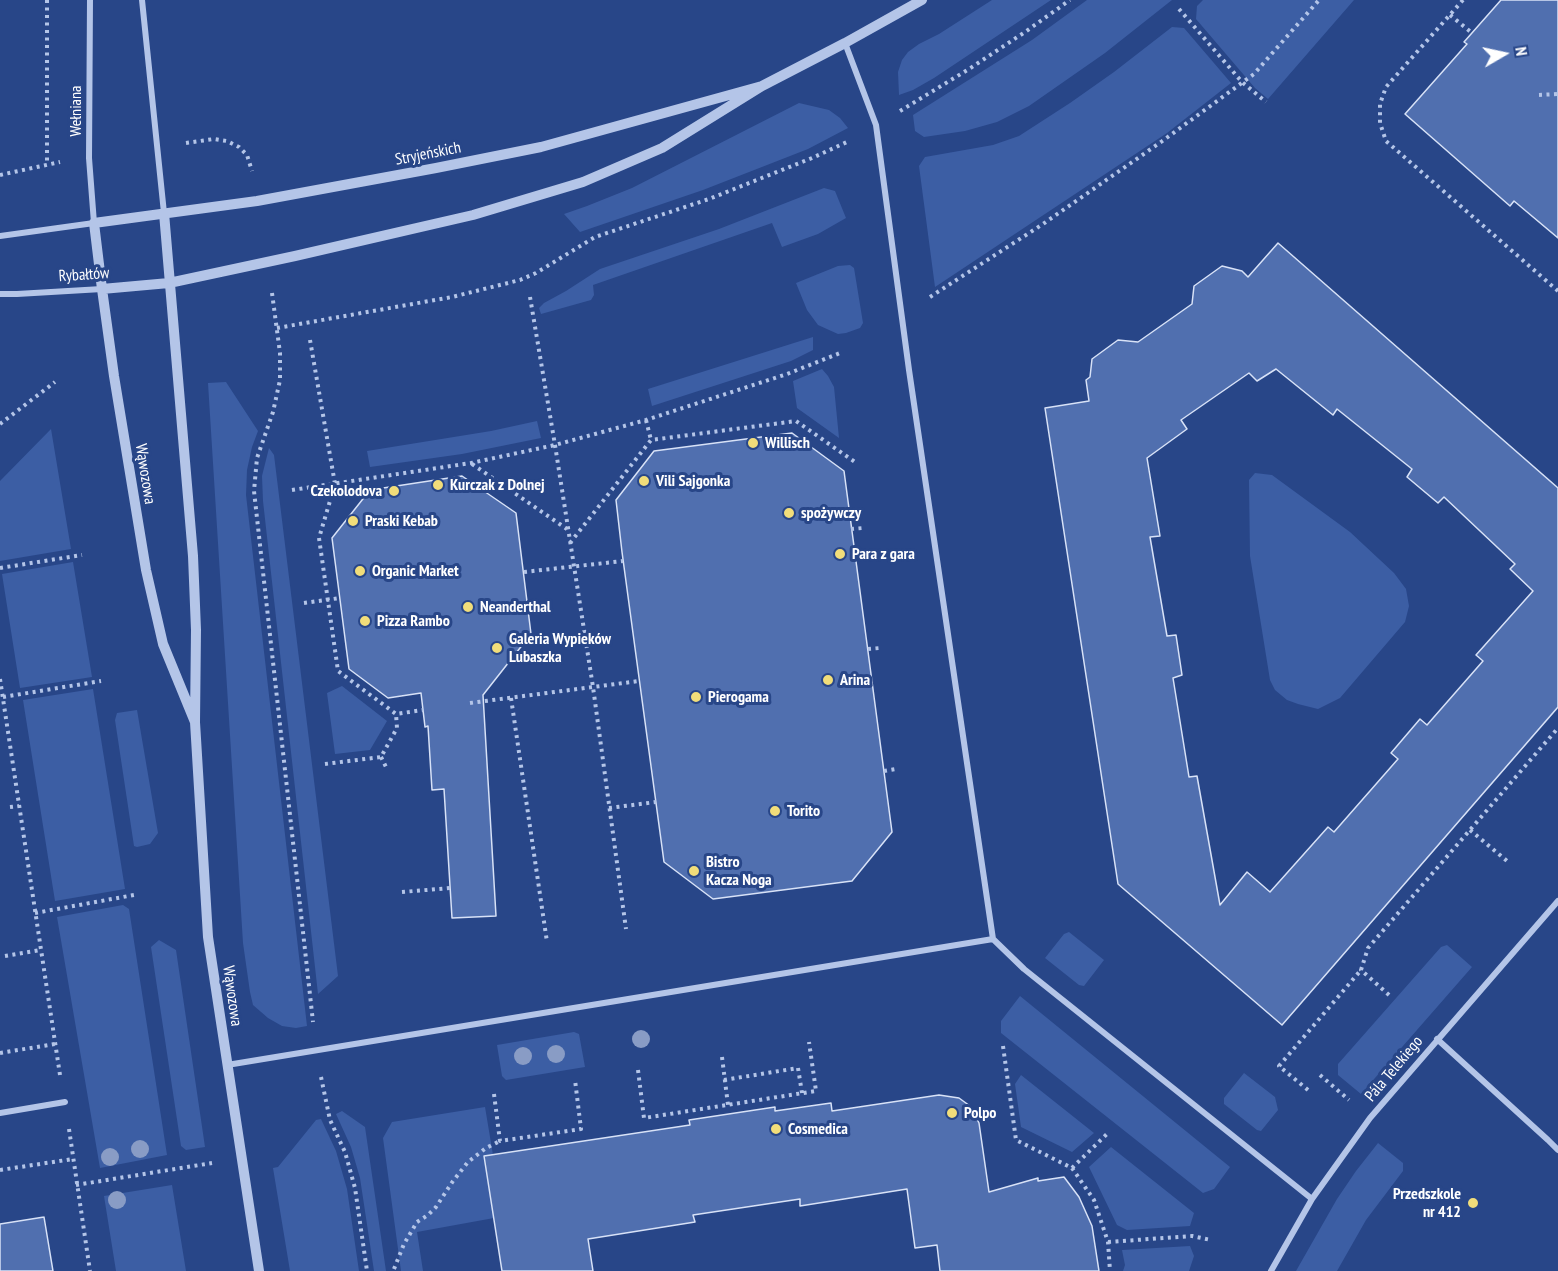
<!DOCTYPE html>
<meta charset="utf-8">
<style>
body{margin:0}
#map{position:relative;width:1558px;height:1271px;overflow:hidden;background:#284688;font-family:"PT Sans Narrow",sans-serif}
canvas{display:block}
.north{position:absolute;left:1474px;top:24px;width:60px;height:60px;-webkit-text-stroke:4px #284688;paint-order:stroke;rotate:81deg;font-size:16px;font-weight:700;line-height:24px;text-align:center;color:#fff}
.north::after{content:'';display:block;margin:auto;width:21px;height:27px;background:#fff;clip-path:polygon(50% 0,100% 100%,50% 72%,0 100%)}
</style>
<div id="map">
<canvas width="1558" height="1271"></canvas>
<div class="north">N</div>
</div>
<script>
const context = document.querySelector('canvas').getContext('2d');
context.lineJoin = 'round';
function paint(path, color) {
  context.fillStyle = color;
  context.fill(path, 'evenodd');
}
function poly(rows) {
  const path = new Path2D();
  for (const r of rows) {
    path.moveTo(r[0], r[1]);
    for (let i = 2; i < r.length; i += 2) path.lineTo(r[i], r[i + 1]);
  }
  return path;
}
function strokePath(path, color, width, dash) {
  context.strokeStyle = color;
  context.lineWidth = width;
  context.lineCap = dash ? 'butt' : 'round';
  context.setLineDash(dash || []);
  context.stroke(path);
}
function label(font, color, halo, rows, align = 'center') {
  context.font = font + ' "PT Sans Narrow",sans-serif';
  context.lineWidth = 6;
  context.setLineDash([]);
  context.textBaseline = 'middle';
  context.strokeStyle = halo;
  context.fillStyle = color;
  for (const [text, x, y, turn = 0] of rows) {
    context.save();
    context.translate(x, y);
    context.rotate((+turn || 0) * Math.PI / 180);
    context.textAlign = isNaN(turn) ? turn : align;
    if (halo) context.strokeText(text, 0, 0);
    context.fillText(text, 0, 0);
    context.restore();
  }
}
paint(poly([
 [992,0,1051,0,934,78,913,90,899,95,898,72,902,60,908,52,919,44,939,34],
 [1087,0,1172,0,1105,53,1029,106,997,122,965,131,924,137,915,131,913,115,1032,40],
 [1203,0,1354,0,1268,99,1255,88,1196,19,1197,6],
 [1172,27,1184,28,1231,83,1167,133,935,287,919,166,925,157,993,145,1019,136,1070,103,1114,72],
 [799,103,829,110,840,118,848,128,808,149,703,190,580,232,564,214,587,206,632,188],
 [824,188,835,191,846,218,818,234,782,247,772,223,593,285,594,295,591,300,541,314,539,308,544,303,566,291,600,269,719,229],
 [850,265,854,268,863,323,860,328,846,333,838,334,818,325,807,310,796,283,838,266],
 [813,337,813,350,791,361,652,406,648,389],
 [822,369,828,376,834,387,839,438,797,408,793,381],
 [226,382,258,431,252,447,247,470,246,495,307,1026,296,1028,282,1026,268,1018,253,1005,250,992,243,943,208,383],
 [537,421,541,438,462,454,370,467,367,451,491,431],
 [51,429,71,549,0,561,0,481],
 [269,448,274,455,338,976,318,994,263,501,262,476],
 [1255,473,1272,475,1350,532,1394,573,1406,589,1409,606,1405,622,1340,698,1318,709,1298,704,1287,700,1275,690,1270,680,1250,556,1249,480],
 [73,562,92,677,20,688,2,574],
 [342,686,387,721,370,750,335,754,327,693],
 [93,689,125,889,55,901,23,700],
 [137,710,158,833,150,844,137,847,134,846,115,720,117,713],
 [123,905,129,909,167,1155,100,1168,57,917],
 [1069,932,1104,960,1084,986,1079,985,1045,958,1064,934],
 [159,940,176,950,205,1147,186,1150,181,1146,151,947],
 [1447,945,1472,967,1361,1094,1338,1075,1338,1064,1441,947],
 [1020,996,1230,1167,1214,1189,1203,1193,1001,1033,1001,1021],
 [574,1032,579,1034,585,1067,506,1080,502,1076,497,1045],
 [1244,1073,1275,1097,1278,1110,1261,1131,1257,1130,1224,1104,1224,1098],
 [1021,1075,1094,1133,1072,1152,1021,1127,1015,1084],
 [485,1107,493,1155,484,1157,494,1218,417,1232,423,1271,401,1271,383,1138,392,1122],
 [342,1111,365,1127,386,1271,374,1271,360,1178,351,1147,336,1114],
 [321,1119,336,1151,347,1189,359,1271,290,1271,273,1168,278,1167,316,1120],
 [1378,1143,1403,1163,1403,1171,1366,1220,1337,1271,1296,1271,1337,1199,1356,1171],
 [1111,1147,1194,1213,1190,1226,1127,1230,1117,1225,1089,1167],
 [172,1185,186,1271,116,1271,104,1196],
 [1190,1246,1194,1256,1189,1271,1123,1271,1125,1265,1122,1250]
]), '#3c5ea4');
const building = poly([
 [1501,0,1558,0,1558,238,1514,201,1510,206,1405,114,1467,44,1464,42,1501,0],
 [1278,243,1558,488,1558,707,1282,1025,1118,884,1045,408,1089,401,1086,380,1090,377,1092,359,1118,340,1138,342,1192,304,1194,286,1222,266,1242,271,1248,277,1278,243],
 [1276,369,1333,415,1337,409,1412,469,1407,477,1438,503,1444,497,1515,564,1510,569,1533,591,1476,655,1483,661,1427,725,1420,719,1391,753,1398,759,1334,832,1328,827,1270,892,1247,872,1220,905,1197,776,1189,777,1173,678,1182,675,1176,635,1167,636,1150,537,1160,536,1147,458,1187,429,1181,420,1249,373,1257,381,1276,369],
 [792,433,844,471,892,832,852,881,713,899,664,862,622,552,616,500,654,451,792,433],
 [462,476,516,513,531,634,483,695,496,916,452,918,444,789,432,790,428,726,425,727,421,693,388,698,349,669,332,538,370,490,462,476],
 [939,1095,959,1098,970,1106,979,1123,989,1192,1038,1178,1038,1181,1064,1177,1079,1197,1092,1226,1099,1271,940,1271,937,1245,915,1248,907,1189,800,1206,800,1199,693,1215,695,1222,588,1239,593,1271,502,1271,484,1156,690,1125,689,1120,775,1107,775,1111,831,1103,832,1111,939,1095],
 [44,1217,53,1271,0,1271,0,1224,44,1217]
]);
paint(building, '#506faf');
strokePath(building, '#d8e2f7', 1.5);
strokePath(poly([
 [47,0,47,164],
 [1463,0,1386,87,1380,104,1380,123,1386,141,1558,291],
 [1179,9,1242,82,1266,102],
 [1450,15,1472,33],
 [1539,95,1558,94],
 [900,111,969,69,1025,32,1070,0],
 [186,143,214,139,227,141,239,147,247,155,252,171],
 [0,175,60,162],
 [272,293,280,353,280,380,273,412,257,458,254,491,313,1022],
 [530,297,555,445,593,687,626,929],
 [930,297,1043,224,1161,142,1254,74,1319,0],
 [277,328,452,297,520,280,536,273,595,237,709,199,812,158,849,141],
 [310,340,335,484,319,538,338,671,396,714,423,710],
 [646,420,651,440],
 [0,424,55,382],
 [472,464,567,529],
 [292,490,471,463,555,445,646,420,787,374,840,353],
 [851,529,863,528],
 [570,543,651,440,796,421,855,462],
 [0,568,82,555],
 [524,572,623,561],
 [304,603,340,598],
 [868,649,880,648],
 [0,679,60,1075],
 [3,697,101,681],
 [511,698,547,942],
 [470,703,639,681],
 [381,757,386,767],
 [325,764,381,757,397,728,396,714],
 [884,771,896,769],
 [10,807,19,806],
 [609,808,656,802],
 [1470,830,1507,861],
 [402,892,450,888],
 [35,913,134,895],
 [5,956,41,950],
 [1389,995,1361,970,1368,948,1558,728],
 [1003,1046,1016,1140,1072,1168,1094,1200,1108,1242,1110,1271],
 [0,1053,55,1044],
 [722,1057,728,1105],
 [638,1070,644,1118,816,1091,809,1042],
 [1320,1075,1349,1100],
 [321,1077,330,1120,345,1152,355,1188,367,1271],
 [724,1080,798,1068,802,1093],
 [1308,1090,1279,1066,1361,970],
 [494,1094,500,1141,581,1129,575,1080],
 [69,1129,90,1271],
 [1072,1168,1109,1132],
 [0,1170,73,1159],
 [76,1185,212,1163],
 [1108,1242,1192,1236,1211,1240],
 [394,1269,404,1244,417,1222,428,1215,436,1207,453,1181,468,1162,486,1148,500,1141]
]), '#b4c5e8', 4, [3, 4.5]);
strokePath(poly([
 [142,0,164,213],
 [845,43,876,125,909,370,993,939,1024,969,1312,1199],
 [0,236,94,223,89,158,90,0],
 [0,294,17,294,102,289],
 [1437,1039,1548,1140,1558,1150],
 [227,1065,993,939],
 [0,1113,65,1102],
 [1271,1271,1312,1199,1370,1118,1558,901]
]), '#b4c5e8', 6);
strokePath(poly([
 [164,213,193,556,196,630,195,722,208,937,259,1271],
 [102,289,169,283,295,256,473,215,583,182,662,148,762,86,845,43,922,0],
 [195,722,163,644,146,570,114,376,102,289,94,223,257,201,436,168,541,147,762,86]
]), '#b4c5e8', 10);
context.fillStyle = '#899cc5';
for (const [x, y] of [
 [641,1039],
 [556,1054],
 [523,1056],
 [140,1149],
 [110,1157],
 [117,1200]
]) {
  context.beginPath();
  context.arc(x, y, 9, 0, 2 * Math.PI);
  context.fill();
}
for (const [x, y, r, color] of [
 [753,443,6,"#f1dd7a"],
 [644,481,6,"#f1dd7a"],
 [438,485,6,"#f1dd7a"],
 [394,491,6,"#f1dd7a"],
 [789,513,6,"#f1dd7a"],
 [353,521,6,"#f1dd7a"],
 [840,554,6,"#f1dd7a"],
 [360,571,6,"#f1dd7a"],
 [468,607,6,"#f1dd7a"],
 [365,621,6,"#f1dd7a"],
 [497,648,6,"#f1dd7a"],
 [828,680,6,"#f1dd7a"],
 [696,697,6,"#f1dd7a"],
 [775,811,6,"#f1dd7a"],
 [694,871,6,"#f1dd7a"],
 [952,1113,6,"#f1dd7a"],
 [776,1129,6,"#f1dd7a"],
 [1473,1203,6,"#f1dd7a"]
]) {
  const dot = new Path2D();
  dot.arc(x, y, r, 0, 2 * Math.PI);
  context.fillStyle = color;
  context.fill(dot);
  strokePath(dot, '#284688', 2);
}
label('16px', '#fff', '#284688', [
 ["Wełniana",76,111,-90],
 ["Stryjeńskich",428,154,-11],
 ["Rybałtów",84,275,-4],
 ["Wąwozowa",145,474,81],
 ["Wąwozowa",232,996,82],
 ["Pála Telekiego",1394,1069,-50]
]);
label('bold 16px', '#fff', '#284688', [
 ["Willisch",765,443],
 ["Vili Sajgonka",656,481],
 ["Kurczak z Dolnej",450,485],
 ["Czekolodova",382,491,"right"],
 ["spożywczy",801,513],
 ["Praski Kebab",365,521],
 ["Para z gara",852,554],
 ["Organic Market",372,571],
 ["Neanderthal",480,607],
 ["Pizza Rambo",377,621],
 ["Galeria Wypieków",509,639],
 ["Lubaszka",509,657],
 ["Arina",840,680],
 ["Pierogama",708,697],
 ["Torito",787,811],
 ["Bistro",706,862],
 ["Kacza Noga",706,880],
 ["Polpo",964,1113],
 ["Cosmedica",788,1129],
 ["Przedszkole",1461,1194,"right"],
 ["nr 412",1461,1212,"right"]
], 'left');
</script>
